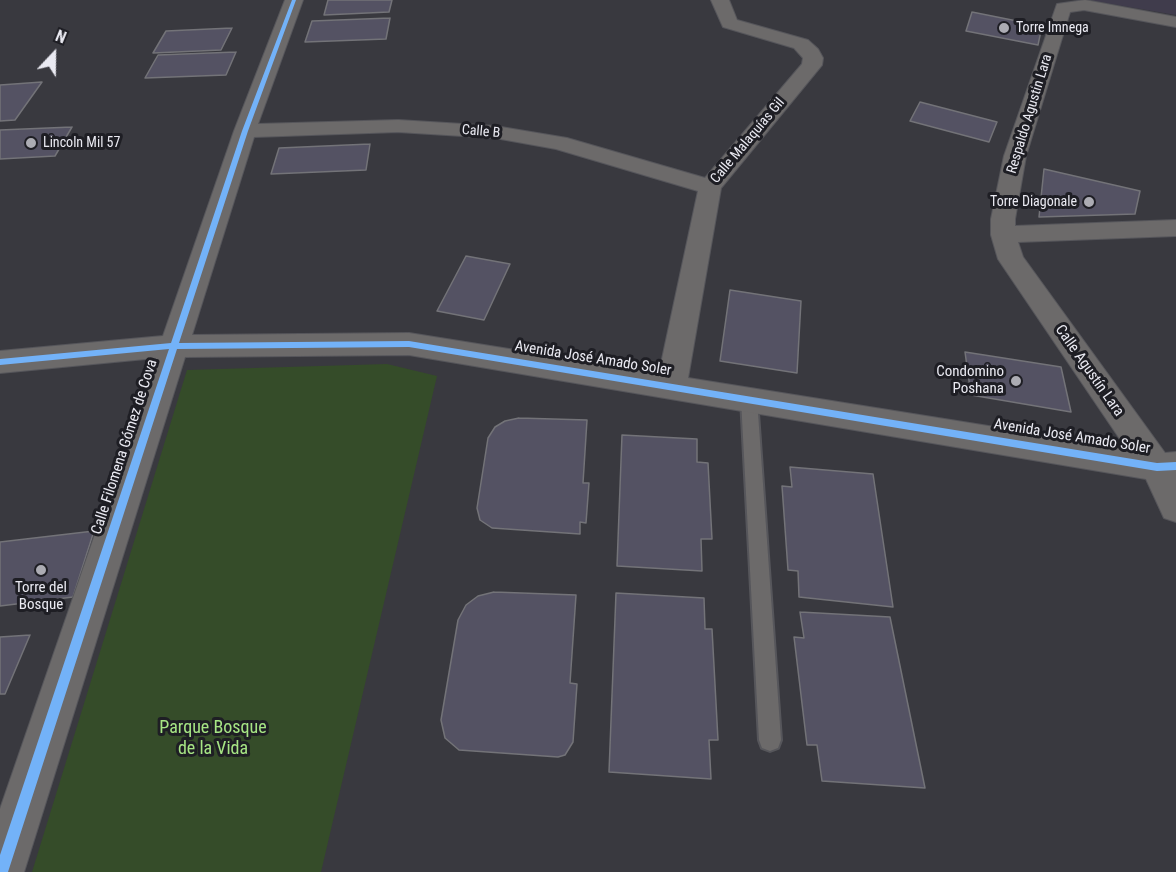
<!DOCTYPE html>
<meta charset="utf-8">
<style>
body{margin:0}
#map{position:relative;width:1176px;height:872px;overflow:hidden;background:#39393f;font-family:"Roboto Condensed",sans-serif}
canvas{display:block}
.north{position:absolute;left:24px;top:24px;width:60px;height:60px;-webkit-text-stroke:4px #1e1e24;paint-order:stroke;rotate:22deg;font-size:16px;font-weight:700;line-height:24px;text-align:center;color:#eaeaf2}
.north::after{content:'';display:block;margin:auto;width:21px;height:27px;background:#eaeaf2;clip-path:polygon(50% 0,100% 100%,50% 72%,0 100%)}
</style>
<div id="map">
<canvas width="1176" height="872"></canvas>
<div class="north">N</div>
</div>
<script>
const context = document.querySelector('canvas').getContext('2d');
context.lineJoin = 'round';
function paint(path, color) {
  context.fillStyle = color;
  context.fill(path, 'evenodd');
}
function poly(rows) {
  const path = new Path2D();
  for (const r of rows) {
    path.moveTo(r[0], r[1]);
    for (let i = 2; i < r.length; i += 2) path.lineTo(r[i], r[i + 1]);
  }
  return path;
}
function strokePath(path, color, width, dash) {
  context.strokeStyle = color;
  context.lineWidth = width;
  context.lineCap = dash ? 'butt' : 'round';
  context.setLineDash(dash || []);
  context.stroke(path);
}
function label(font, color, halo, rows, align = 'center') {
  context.font = font + ' "Roboto Condensed",sans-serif';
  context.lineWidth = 6;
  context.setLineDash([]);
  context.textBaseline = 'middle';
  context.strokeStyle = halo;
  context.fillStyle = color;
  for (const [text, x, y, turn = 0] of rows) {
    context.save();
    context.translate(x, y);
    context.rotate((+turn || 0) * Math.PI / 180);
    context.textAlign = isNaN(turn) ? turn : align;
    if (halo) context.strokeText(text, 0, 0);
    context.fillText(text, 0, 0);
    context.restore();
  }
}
paint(poly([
 [1088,0,1176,0,1176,15]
]), '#403c4c');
paint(poly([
 [387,364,437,376,321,872,32,872,187,370]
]), '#354c29');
const building = poly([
 [328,0,392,0,389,12,324,15,328,0],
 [972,12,1042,26,1038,45,966,31,972,12],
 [390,18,386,39,305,42,312,21,390,18],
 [232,28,221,50,153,53,166,31,232,28],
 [236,52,226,75,145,78,158,55,236,52],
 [42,82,15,120,0,121,0,85,42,82],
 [920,102,997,122,989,142,910,121,920,102],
 [72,127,55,156,0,159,0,130,72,127],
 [370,144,366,170,271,174,279,148,370,144],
 [1044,169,1140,191,1135,214,1039,217,1044,169],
 [466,256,510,264,484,320,437,311,466,256],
 [730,290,801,301,797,373,720,361,730,290],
 [965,352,1061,367,1071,412,971,395,965,352],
 [519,418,587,420,583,483,589,483,586,523,580,522,580,534,492,528,480,520,477,508,488,438,495,427,505,421,519,418],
 [622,435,697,439,697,462,708,463,712,539,701,539,702,571,617,566,622,435],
 [790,467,873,474,893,607,799,597,798,571,788,570,782,486,792,487,790,467],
 [94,531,73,597,0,606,0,542,94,531],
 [494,592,576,595,570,683,577,684,573,742,565,755,558,757,459,750,445,738,441,720,458,620,466,605,478,596,494,592],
 [616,593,704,598,705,629,712,629,718,740,709,740,711,779,609,772,616,593],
 [800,612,890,617,925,788,822,781,817,745,807,745,794,637,804,638,800,612],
 [30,635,5,694,0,694,0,637,30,635]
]);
paint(building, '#545263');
strokePath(building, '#737378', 1.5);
const lane = poly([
 [749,393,757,399,781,740,778,748,770,751,762,748,759,740,741,399,749,393]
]);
const street = poly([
 [285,0,303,0,258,124,398,120,495,126,567,138,705,178,802,64,803,58,794,48,723,27,711,0,729,0,737,20,808,40,818,49,823,58,822,65,721,188,688,378,1126,448,998,259,991,235,991,219,1004,156,1057,4,1085,0,1176,17,1176,27,1084,10,1070,12,1026,156,1015,219,1015,226,1176,220,1176,236,1018,242,1023,257,1165,453,1176,452,1176,522,1164,518,1146,479,409,355,185,357,24,872,0,872,0,809,156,358,0,373,0,351,163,336,234,131,285,0],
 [398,132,495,138,556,149,698,191,659,373,409,333,192,335,254,137,398,132]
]);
strokePath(lane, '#56565b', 4);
strokePath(street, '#56565b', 2);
paint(lane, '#6c6a6a');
paint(street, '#6c6a6a');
paint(poly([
 [292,0,296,0,248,131,179,343,409,341,1157,463,1176,462,1176,470,1157,471,409,347,177,349,8,872,0,872,0,855,169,349,0,365,0,359,171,343,242,131,292,0]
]), '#73b2f8');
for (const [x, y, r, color] of [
 [1004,28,6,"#acacb3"],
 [31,143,6,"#acacb3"],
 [1089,202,6,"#acacb3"],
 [1016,381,6,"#acacb3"],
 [41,570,6,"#acacb3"]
]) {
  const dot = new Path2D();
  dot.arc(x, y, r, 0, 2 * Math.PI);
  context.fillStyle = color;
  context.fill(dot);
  strokePath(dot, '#1e1e24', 2);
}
label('14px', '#eaeaf2', '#1e1e24', [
 ["Torre Imnega",1016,28],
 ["Lincoln Mil 57",43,143],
 ["Torre Diagonale",1077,202,"right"]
], 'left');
label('14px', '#eaeaf2', '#1e1e24', [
 ["Respaldo Agustin Lara",1030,114,-73],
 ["Calle B",481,132,5],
 ["Calle Malaquías Gil",748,141,-50]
]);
label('15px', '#eaeaf2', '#1e1e24', [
 ["Avenida José Amado Soler",593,359,9],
 ["Calle Agustín Lara",1089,371,55],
 ["Avenida José Amado Soler",1072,437,9],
 ["Calle Filomena Gómez de Cova",125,447,-72]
]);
label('15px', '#eaeaf2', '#1e1e24', [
 ["Condomino",1004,372],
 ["Poshana",1004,389],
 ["Torre del",41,588,"center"],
 ["Bosque",41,605,"center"]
], 'right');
label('18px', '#a6e584', '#1e1e24', [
 ["Parque Bosque",213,728],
 ["de la Vida",213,749]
]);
</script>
